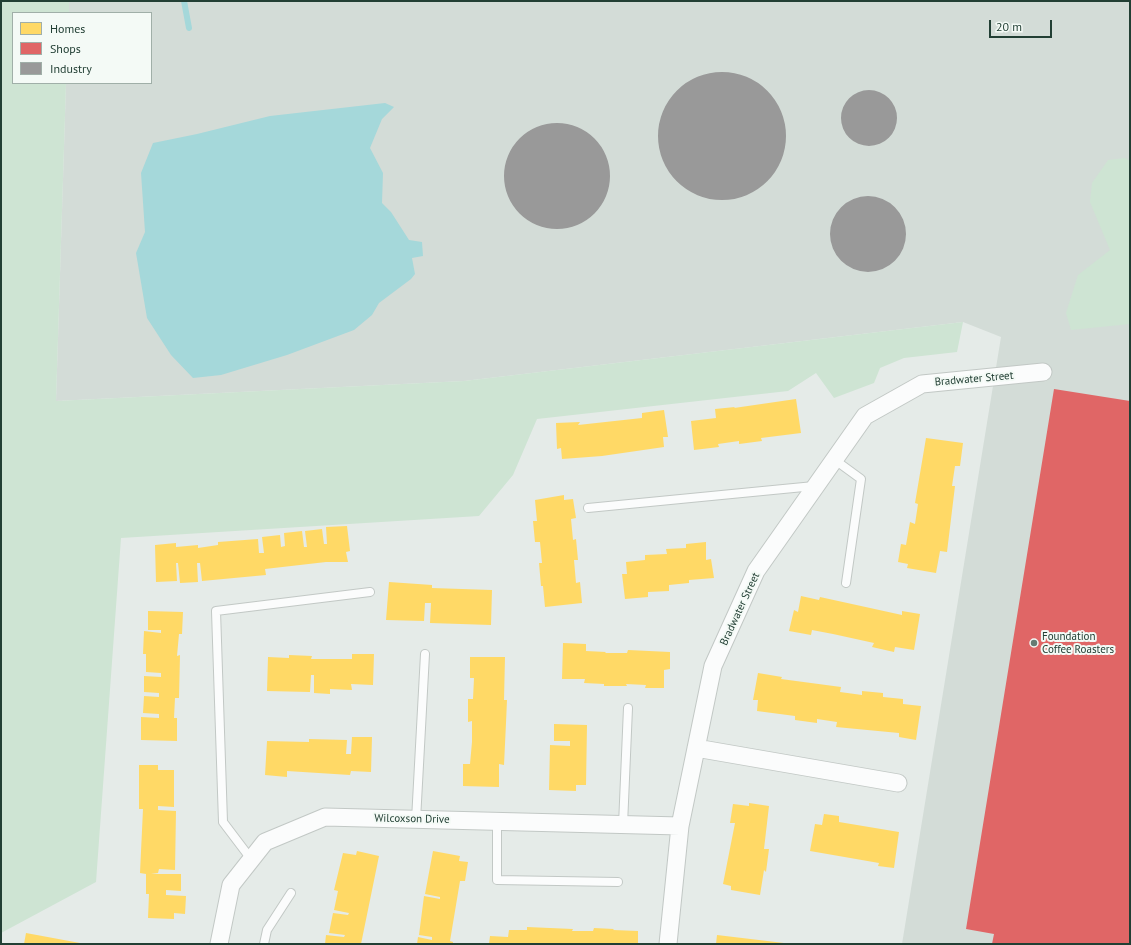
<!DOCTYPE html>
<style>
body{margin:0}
#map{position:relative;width:1131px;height:945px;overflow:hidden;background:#e5ebe8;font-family:"PT Sans",sans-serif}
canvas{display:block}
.frame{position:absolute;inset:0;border:2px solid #223f34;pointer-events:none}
.legend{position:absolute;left:12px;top:12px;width:140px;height:72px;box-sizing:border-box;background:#f4faf6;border:1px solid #a0afa8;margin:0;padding:5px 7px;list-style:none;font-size:12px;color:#223f34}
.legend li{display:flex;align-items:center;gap:8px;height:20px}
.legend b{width:20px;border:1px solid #a0afa8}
.scale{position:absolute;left:989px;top:20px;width:63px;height:18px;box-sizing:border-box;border:2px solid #223f34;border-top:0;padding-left:5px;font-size:12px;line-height:14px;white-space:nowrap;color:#223f34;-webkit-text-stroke:3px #f4faf6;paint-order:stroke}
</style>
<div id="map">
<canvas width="1131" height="945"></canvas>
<div class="frame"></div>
<ul class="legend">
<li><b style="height:11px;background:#ffd966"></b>Homes</li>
<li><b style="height:11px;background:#e06666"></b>Shops</li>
<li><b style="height:11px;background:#999"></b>Industry</li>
</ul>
<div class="scale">20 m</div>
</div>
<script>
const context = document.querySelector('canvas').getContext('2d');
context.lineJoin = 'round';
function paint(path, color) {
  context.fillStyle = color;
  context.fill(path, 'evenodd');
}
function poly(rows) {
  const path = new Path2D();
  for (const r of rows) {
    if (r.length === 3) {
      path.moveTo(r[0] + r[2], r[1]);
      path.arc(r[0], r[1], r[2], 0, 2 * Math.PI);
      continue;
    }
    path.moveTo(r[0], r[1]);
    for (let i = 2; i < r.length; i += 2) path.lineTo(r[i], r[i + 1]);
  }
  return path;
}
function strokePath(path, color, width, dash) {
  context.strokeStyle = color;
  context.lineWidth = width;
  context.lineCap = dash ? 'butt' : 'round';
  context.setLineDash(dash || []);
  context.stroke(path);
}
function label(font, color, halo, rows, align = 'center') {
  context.font = font + ' "PT Sans",sans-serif';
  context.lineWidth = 4;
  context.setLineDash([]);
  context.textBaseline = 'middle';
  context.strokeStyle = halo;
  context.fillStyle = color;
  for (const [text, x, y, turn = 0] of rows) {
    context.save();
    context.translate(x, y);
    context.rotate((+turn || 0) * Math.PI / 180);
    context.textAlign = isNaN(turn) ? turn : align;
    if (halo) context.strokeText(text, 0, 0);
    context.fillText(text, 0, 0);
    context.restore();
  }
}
paint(poly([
 [69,1,1130,1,1130,944,902,944,1001,337,963,322,464,381,56,401,66,83,151,83,151,13,69,13]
]), '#d3dcd7');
paint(poly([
 [1,1,69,1,69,13,13,13,13,83,66,83,56,401,464,381,963,322,957,352,904,358,880,368,874,383,834,398,816,373,788,391,537,419,513,475,479,516,121,538,96,882,1,933],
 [1125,158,1130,161,1130,324,1071,330,1066,313,1078,275,1110,250,1090,202,1092,183,1108,160]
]), '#cee4d3');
paint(poly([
 [385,103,394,107,382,119,370,148,383,173,382,203,391,212,409,240,422,242,423,256,412,258,415,274,411,279,379,303,372,315,354,330,287,355,221,375,193,378,171,355,147,318,136,253,145,232,141,173,153,143,197,134,270,116]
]), '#a5d8da');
paint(poly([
 [796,399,801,433,761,438,762,441,739,444,739,441,718,444,719,447,694,450,691,421,716,418,715,409,735,407,734,408],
 [664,410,668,437,663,437,664,447,602,456,562,459,561,448,557,449,556,423,580,422,578,425,642,418,642,413],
 [926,438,963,443,960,466,955,466,952,486,955,486,947,552,940,551,936,573,907,568,908,564,898,562,901,544,906,545,910,522,915,524,918,504,915,503],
 [564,495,564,500,573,499,576,518,571,519,573,540,576,539,578,560,574,560,576,583,580,582,582,603,545,607,543,586,541,586,539,563,542,563,540,542,535,542,533,521,537,521,535,500],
 [347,526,350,551,346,552,348,562,326,562,265,569,266,575,202,581,200,563,197,563,198,582,180,583,178,563,176,563,177,581,156,582,155,545,176,543,176,547,198,545,198,548,218,545,218,542,258,539,259,553,264,553,262,537,280,535,281,547,285,546,284,533,302,531,304,547,307,547,305,531,322,529,324,544,327,544,326,527],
 [706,542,706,560,711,559,714,578,689,580,689,583,669,585,669,591,648,592,648,597,625,599,622,574,627,574,626,562,645,560,645,555,667,554,666,549,686,548,686,544],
 [389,582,432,585,432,588,492,590,491,625,430,623,431,603,425,603,424,621,386,620],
 [801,596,819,600,820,597,902,615,902,611,920,614,914,650,895,647,894,652,872,647,874,643,833,634,812,630,811,635,789,631,794,610,798,612],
 [148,611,183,612,182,634,179,634,177,656,180,655,179,698,175,698,174,718,177,718,177,741,141,740,141,717,159,718,159,714,143,713,144,696,159,697,159,693,144,692,144,676,161,677,161,673,146,672,146,654,143,654,144,631,161,633,161,630,148,630],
 [563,643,586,644,586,651,606,652,605,653,627,653,628,650,670,652,670,669,664,670,664,688,645,688,646,685,626,684,627,686,604,686,604,684,584,683,585,679,562,679],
 [352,654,374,654,373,685,351,684,352,690,330,689,330,694,314,693,314,675,311,675,310,692,267,691,268,657,289,658,289,655,312,656,311,659,352,659],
 [470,657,505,657,504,700,507,700,506,723,504,765,499,764,499,787,463,786,463,764,470,764,472,742,472,721,468,722,468,699,473,699,474,678,470,678],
 [758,673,782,677,781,679,841,687,840,692,862,695,862,691,883,693,883,697,903,699,903,704,921,706,916,740,899,737,899,733,836,727,837,722,817,719,817,723,795,720,795,716,757,711,758,700,753,700],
 [554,724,587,725,586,785,576,785,576,791,549,790,550,745,570,746,570,741,554,741],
 [352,737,372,737,371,772,351,771,350,775,287,771,287,777,265,775,267,741,309,742,309,739,347,740,346,754,351,754],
 [139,765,158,765,158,770,174,770,174,807,158,806,158,810,176,811,175,870,159,869,158,873,151,874,181,874,181,891,166,890,166,895,186,896,185,914,174,913,174,919,148,918,149,894,146,894,146,874,140,873,143,809,139,809],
 [749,803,769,806,764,849,769,849,766,872,764,870,760,895,731,890,731,886,723,884,735,823,730,823,733,804,749,806],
 [824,814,839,816,839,822,899,832,894,868,878,866,879,863,810,851,815,824,822,825],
 [357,851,379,856,361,944,325,944,326,935,344,937,345,935,329,933,333,913,348,915,349,913,334,910,338,891,334,890,343,853,356,855],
 [433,851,460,856,459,861,468,862,465,881,460,881,450,941,453,942,453,944,417,944,418,937,432,940,432,937,419,935,424,896,440,899,440,897,425,894],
 [527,927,573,929,572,931,593,931,594,928,614,929,613,930,638,931,638,944,489,944,490,936,508,937,509,930,527,930],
 [26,933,80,943,79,944,24,944],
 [717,935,784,943,784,944,716,944]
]), '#ffd966');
paint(poly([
 [1054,389,1130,401,1130,944,992,944,994,934,966,929]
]), '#e06666');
paint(poly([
 [722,136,64],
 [869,118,28],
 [557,176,53],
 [868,234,38]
]), '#999');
strokePath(poly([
 [184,1,189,28]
]), '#a5d8da', 6);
const lane = poly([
 [835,460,861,479,846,583],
 [588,508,814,486],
 [416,820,425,654],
 [497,821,497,880,618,882],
 [623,825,628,708],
 [251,859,223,822,216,611,370,592],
 [264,944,267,930,291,893]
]);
const street = poly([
 [696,748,898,783],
 [219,944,231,885,265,842,325,817,680,826],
 [668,944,680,826,713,666,756,571,865,416,922,384,1043,372]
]);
strokePath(lane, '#c2c8c5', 10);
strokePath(street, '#c2c8c5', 19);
strokePath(lane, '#fbfcfc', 8);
strokePath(street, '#fbfcfc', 17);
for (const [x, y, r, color] of [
 [1034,643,4,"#667b73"]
]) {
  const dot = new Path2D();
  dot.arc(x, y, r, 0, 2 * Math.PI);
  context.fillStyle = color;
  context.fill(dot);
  strokePath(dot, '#f4faf6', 1.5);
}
label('11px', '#223f34', '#f4faf6', [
 ["Bradwater Street",974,379,-5],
 ["Bradwater Street",740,609,-65],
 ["Wilcoxson Drive",412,819,1]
]);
label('11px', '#223f34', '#f4faf6', [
 ["Foundation",1042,637],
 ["Coffee Roasters",1042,650]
], 'left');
</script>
